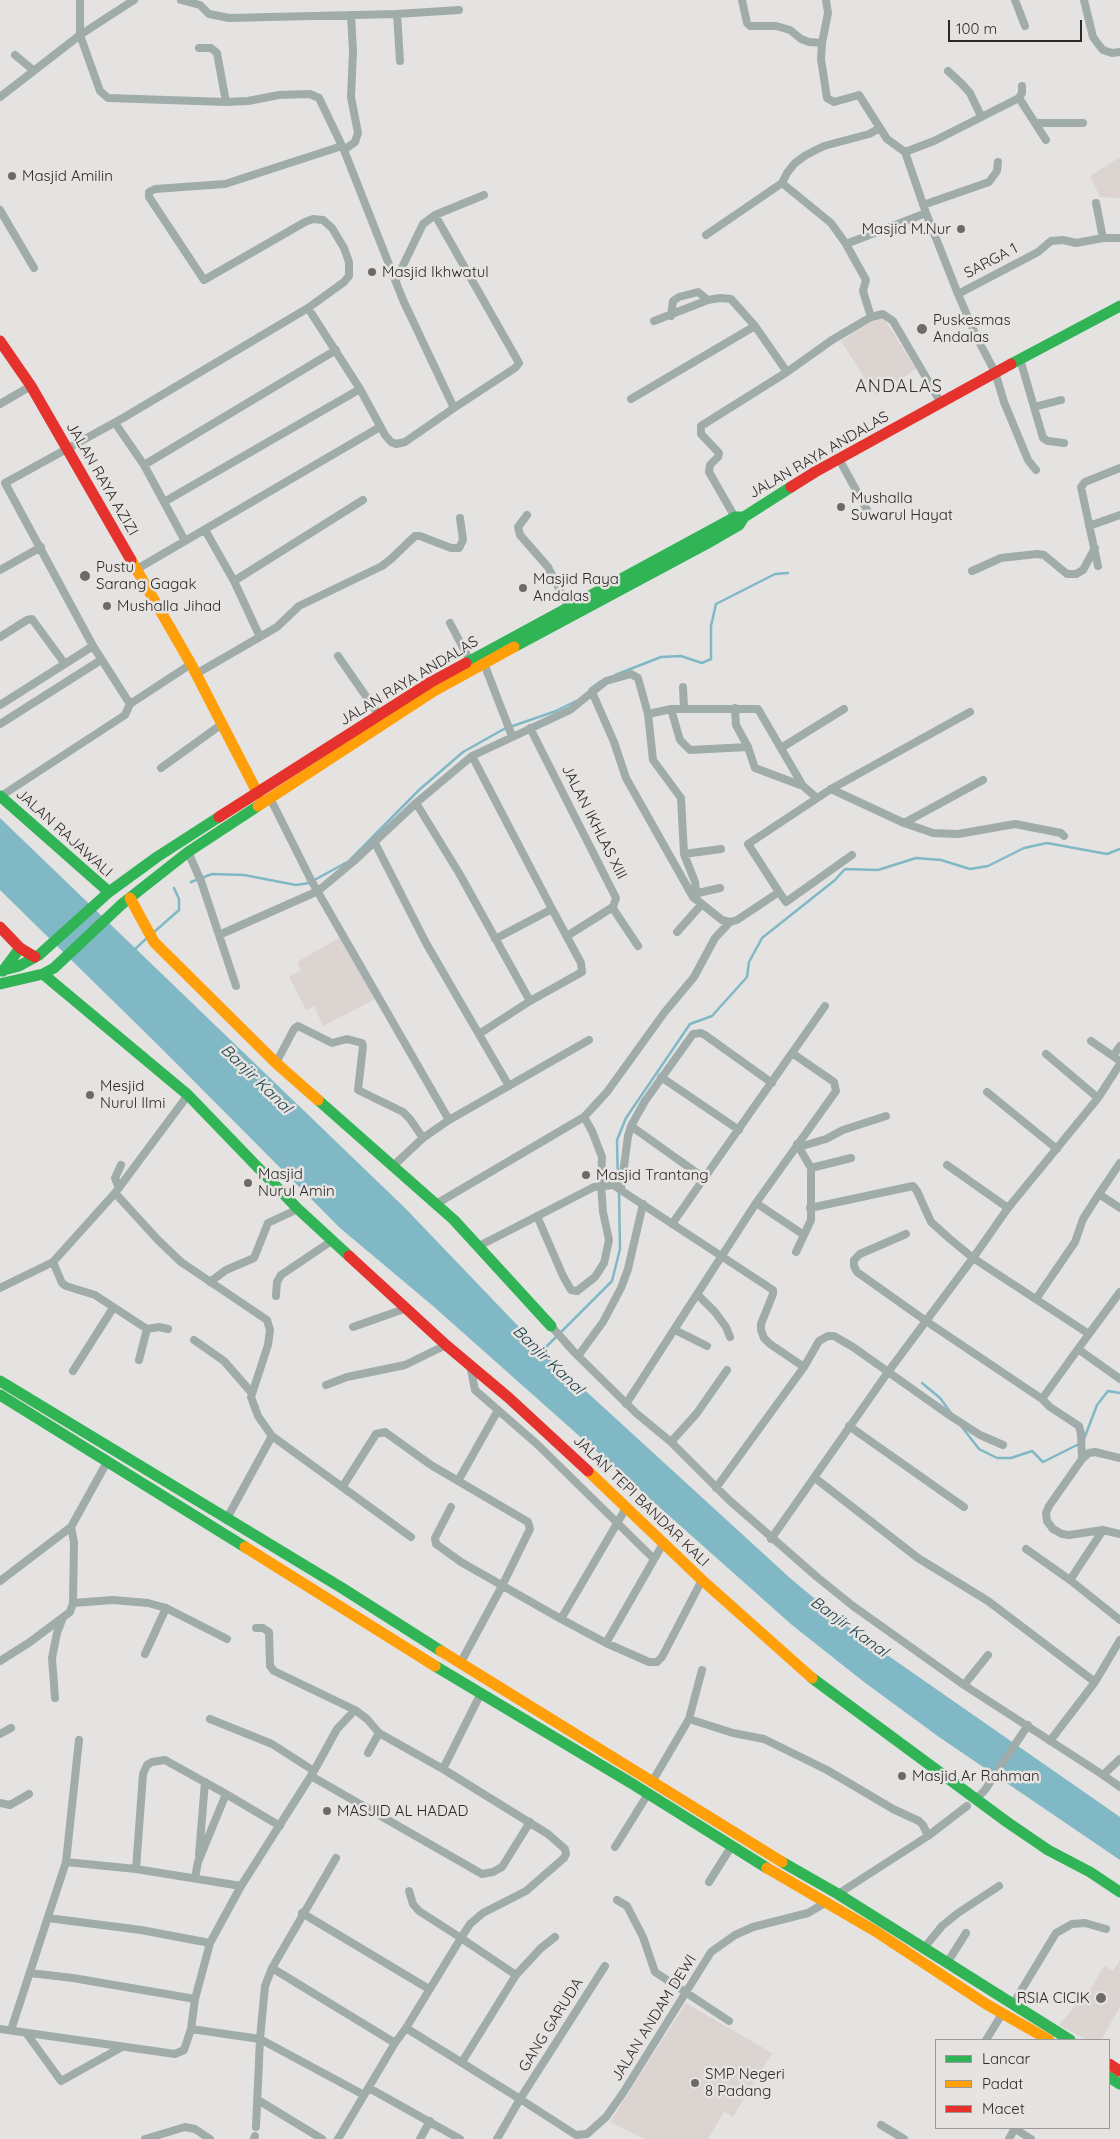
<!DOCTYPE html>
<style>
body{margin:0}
#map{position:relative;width:1120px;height:2139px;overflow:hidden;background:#e5e3e2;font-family:Quicksand,sans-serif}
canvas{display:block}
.legend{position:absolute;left:935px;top:2039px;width:175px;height:90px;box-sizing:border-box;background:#e6e3e1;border:1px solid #9b9997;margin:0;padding:6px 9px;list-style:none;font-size:15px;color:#2b2a29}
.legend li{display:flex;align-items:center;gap:10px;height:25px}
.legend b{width:25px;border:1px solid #9b9997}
.scale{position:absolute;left:948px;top:20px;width:134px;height:22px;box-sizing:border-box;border:2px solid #2b2a29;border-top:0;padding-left:6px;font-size:15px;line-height:18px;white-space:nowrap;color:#2b2a29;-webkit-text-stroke:4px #e6e3e1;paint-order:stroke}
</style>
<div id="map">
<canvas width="1120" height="2139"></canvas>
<ul class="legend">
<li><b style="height:6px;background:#30b455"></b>Lancar</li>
<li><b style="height:6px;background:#ff9f0a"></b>Padat</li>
<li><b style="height:6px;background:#e5322d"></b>Macet</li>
</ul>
<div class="scale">100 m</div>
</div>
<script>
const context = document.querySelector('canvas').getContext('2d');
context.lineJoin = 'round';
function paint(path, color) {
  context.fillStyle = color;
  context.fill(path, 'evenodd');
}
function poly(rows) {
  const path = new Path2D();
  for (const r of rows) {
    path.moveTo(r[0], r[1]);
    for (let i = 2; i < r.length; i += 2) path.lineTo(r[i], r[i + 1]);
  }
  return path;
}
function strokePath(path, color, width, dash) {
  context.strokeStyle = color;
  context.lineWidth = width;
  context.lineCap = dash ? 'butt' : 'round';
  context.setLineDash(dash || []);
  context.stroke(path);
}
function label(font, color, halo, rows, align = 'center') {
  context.font = font + ' Quicksand,sans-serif';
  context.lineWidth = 5;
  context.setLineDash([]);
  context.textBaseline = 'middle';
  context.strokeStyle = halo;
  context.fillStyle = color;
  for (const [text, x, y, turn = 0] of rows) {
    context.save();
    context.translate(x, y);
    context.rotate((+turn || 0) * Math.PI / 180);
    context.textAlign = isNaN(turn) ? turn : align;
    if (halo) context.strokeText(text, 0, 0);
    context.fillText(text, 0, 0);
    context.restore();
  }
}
paint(poly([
 [1120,157,1120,198,1100,197,1090,176],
 [882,315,916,369,876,396,841,341],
 [341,937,348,953,351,952,375,999,323,1026,314,1006,306,1010,289,977,301,970,297,962],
 [1120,1960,1120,2007,1101,2040,1087,2040,1059,2025,1090,1989,1104,1966,1113,1971],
 [686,2003,772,2053,733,2117,724,2112,708,2139,645,2139,610,2122]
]), '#dbd4d1');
paint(poly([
 [0,818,405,1208,542,1351,790,1578,857,1634,1120,1817,1120,1860,939,1737,864,1682,792,1625,433,1306,340,1228,161,1048,0,890]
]), '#80b8c6');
strokePath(poly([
 [615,675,661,657,681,656,702,663,711,659,711,626,716,604,775,574,788,573],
 [590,689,601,681],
 [191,882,212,874,244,875,296,885,309,883,349,861,419,790,463,752,504,729,556,711,576,701],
 [153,933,179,910,179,899,174,888],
 [134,950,148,937],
 [618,1184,617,1140,626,1118,690,1024,712,1016,747,977,749,962,762,938,835,880,845,869,878,870,916,858,941,860,970,869,988,866,1024,848,1047,843,1107,854,1120,849],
 [540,1353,612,1281,620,1249,619,1192],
 [922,1383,940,1398,951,1413],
 [962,1427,979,1449,997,1458,1011,1458,1032,1451,1043,1462,1079,1444],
 [1084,1439,1097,1405,1108,1391,1120,1393]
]), '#80b8c6', 2.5);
strokePath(poly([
 [80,0,80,35,100,91,108,98,226,102,248,101,279,95,310,94,319,98,344,150,403,300,454,408,405,442,396,444,391,442,385,435,360,389,308,308,123,418,5,483,93,646,130,704],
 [181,0,200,5,209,14,229,18,397,14,459,10],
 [742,0,747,23,750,26,776,26,790,30,801,39,809,42,822,43],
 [826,0,828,13,822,43,821,59,827,98,834,102,859,95,887,139,905,152,926,213,958,294,976,336,995,372,1004,402,1028,460,1036,470],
 [1015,0,1025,26],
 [1084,0,1093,37,1098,44,1103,50,1112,53,1120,52],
 [397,14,400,61],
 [199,48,211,48,217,53,226,102],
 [15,55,33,70],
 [948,71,961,83,970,93,981,116],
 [0,97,80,35,134,0],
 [1019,98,1046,140],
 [1035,123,1083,123],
 [344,150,355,142,358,133,351,97,353,51,351,15],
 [905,152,934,141,1019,98,1022,93,1022,86],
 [1096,203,1103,238],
 [923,205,989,182,997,171,998,162],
 [0,210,34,268],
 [435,215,519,363,515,368,454,408],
 [706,235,782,183],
 [846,244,926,213],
 [396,280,423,224,435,215,484,195],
 [958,294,1038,252,1051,241,1063,240,1076,243,1103,238,1120,238],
 [308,308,344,282,349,276,349,262,344,248,332,228,323,220,313,219,305,222,204,280,149,197,149,192,155,189,225,184,342,146],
 [671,316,673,301,679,297,698,292,708,300],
 [871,317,863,291,866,280,846,244,831,223,782,183,787,173,795,163,806,155,824,146,869,134,880,128],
 [654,321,708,300,720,298,731,299,755,326,787,372],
 [1020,359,1043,438,1048,441,1064,443],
 [631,399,755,326],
 [0,404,31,386],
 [1034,407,1061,400],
 [115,423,144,465,185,541,137,569],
 [839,459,867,510],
 [144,465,336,350],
 [164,502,360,389],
 [527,515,518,527,520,535,548,567,568,606],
 [736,519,709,472,710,465,718,457,719,453,701,434,701,426,787,372,832,340,871,317,883,314,893,321,941,403],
 [1089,526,1120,515],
 [205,530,234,581],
 [185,541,380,427],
 [1098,566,1081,487,1085,482,1120,468],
 [0,570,41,547],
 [972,571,1001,558,1037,554,1044,555,1067,574,1076,574,1083,570,1095,548],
 [450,623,470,661],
 [0,637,27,620,32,619,65,664],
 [260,637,234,581,363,500],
 [338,656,379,715],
 [483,661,512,736],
 [196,674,277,627,299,606,382,566,391,559,415,536,420,536,451,548,459,548,463,540,460,518],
 [683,687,684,709],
 [592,692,614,742,626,778,693,897,722,920,730,922,737,920,779,892,748,844,831,789,970,712],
 [0,705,93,646],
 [735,708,736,725,748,747,755,768,803,786],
 [671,709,680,740,690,750,748,747],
 [648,714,671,709,758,709,803,786,817,798],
 [0,724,101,660],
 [530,728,616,898,613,907,567,936],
 [781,748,844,709],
 [472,756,552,909,495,939],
 [161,768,222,724],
 [831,789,904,823,933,833,958,834,1015,824,1061,833,1064,836],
 [1,796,125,715,130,704,191,664],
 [270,798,311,880,449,1120],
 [416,803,459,873,530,1001],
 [904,823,983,780],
 [374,841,426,943,509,1086],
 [188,852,201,881,236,986],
 [684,854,721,849],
 [779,892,786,902,852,855],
 [698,893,720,888],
 [612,907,638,946],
 [677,932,702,904],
 [219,935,318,891,354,861,416,803,472,756,570,710,606,681,631,674,638,678,648,714,653,760,681,798,684,854,695,882,697,900],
 [479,1034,530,1001,582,972,581,963,552,909],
 [1091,1041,1120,1061],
 [792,1053,825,1006],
 [1113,1056,1120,1046],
 [276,1063,294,1029,298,1026,332,1043,347,1039,362,1043,363,1046,358,1090,403,1112,410,1119,423,1138],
 [661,1077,739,1130],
 [987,1092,1057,1149],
 [1098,1098,1120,1064],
 [631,1126,704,1178],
 [799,1147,826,1139,843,1130,886,1116],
 [947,1165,1008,1208],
 [393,1166,423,1138,449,1120,589,1040],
 [811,1168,851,1158],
 [119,1188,115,1178,121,1165],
 [621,1189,628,1136,631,1126,645,1101,693,1034,701,1033,705,1035,772,1083],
 [115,1193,158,1240,181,1262,267,1320,270,1330,268,1345,251,1397,258,1416,272,1436,411,1537],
 [1099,1194,1120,1163],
 [756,1203,804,1235,811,1220,811,1168,797,1144],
 [436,1204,584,1117,607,1092,664,1013,694,977,715,938,730,922],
 [810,1208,913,1186,917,1191,931,1222,950,1239,973,1258,1089,1334,1078,1349],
 [537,1216,563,1276,571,1290,577,1291,595,1277,604,1263,609,1240,603,1212,601,1185,602,1157,592,1131,584,1117],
 [906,1234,860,1254,854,1260,854,1266,857,1272,926,1321,1042,1399,1078,1349,1120,1379],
 [479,1246,594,1187,613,1185,773,1290,773,1294,761,1324,761,1330,764,1338,770,1344,804,1367],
 [796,1252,804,1235],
 [53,1262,62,1283,66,1286,95,1295,147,1329,159,1327,168,1329],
 [210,1282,226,1270,254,1258,268,1223,298,1209],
 [0,1288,53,1262,115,1193,188,1095],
 [698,1295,715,1312,726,1327,730,1337],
 [276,1296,277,1282,281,1275,333,1240],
 [1036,1299,1075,1242,1083,1219,1099,1194,1120,1208],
 [551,1326,575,1353,636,1413,671,1442,729,1500,817,1577,853,1606,964,1685,1103,1775],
 [353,1327,407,1308],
 [675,1330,707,1346],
 [1089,1334,1120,1292],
 [194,1340,224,1361,251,1392],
 [578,1356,603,1322,621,1288,628,1269,643,1204],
 [139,1360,147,1329],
 [470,1365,475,1390,538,1445,654,1559],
 [73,1371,113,1308],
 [326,1385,347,1377,405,1365,446,1345],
 [1042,1399,1050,1407,1079,1426,1081,1434,1082,1459],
 [626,1404,756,1203,836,1091,834,1082,792,1053,672,1224],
 [849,1426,964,1507],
 [671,1442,697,1413,727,1370],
 [1120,1458,1095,1452,1089,1453,1082,1459,1049,1506,1046,1513,1047,1521,1053,1529,1062,1534,1069,1535,1103,1530,1120,1534],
 [815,1478,918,1558,988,1601,1095,1682],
 [458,1481,498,1410],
 [343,1486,376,1434,385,1432,431,1465,528,1522,530,1529,502,1586,461,1662],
 [716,1488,804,1367,819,1341,828,1336,834,1336,853,1347,949,1415,980,1435,1003,1445],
 [451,1507,435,1538,436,1544,461,1562,561,1619,606,1643,649,1662,657,1662,662,1657,702,1580],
 [226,1520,272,1436],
 [771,1539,888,1372,973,1258,1008,1208,1098,1098,1046,1054],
 [1026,1549,1070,1580,1103,1530],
 [1070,1580,1120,1620],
 [0,1581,71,1527,107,1462],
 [73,1603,113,1600,148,1603,166,1608,227,1639],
 [561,1619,626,1508],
 [256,1628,263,1628,269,1632,270,1666,274,1671,355,1710,367,1719,379,1733,443,1769],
 [606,1643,664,1542],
 [145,1654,166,1608],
 [0,1661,30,1642,70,1612,73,1603,74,1542,71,1527],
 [964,1685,988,1655],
 [55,1698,52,1658,57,1633,62,1620],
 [210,1719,272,1744,314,1771],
 [689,1719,733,1733,764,1739,827,1770,893,1809,919,1821,923,1825,928,1836],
 [0,1734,11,1728],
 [1050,1741,1095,1682,1120,1640],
 [368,1753,379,1733],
 [1120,1759,1103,1775,1120,1787],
 [311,1776,482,1874,493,1872,502,1867,530,1822],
 [652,1782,689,1719,702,1670],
 [226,1794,280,1826],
 [976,1799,985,1790,1028,1725],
 [0,1803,10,1805,29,1794],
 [615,1847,648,1794],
 [199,1855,205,1782],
 [66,1862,136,1869,241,1886],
 [136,1869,143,1774,147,1765,152,1762,165,1760,226,1794,198,1862,195,1878],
 [709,1882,731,1847],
 [409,1891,413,1904,419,1911,461,1938,470,1924,483,1913,526,1891,564,1858,566,1854,565,1849,548,1834,443,1769,481,1693],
 [838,1894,928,1836,967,1806],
 [617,1900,627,1906,643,1937,655,1972,729,2021],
 [302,1913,429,1989],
 [48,1918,141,1930,210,1943],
 [924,1948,942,1926,958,1913,999,1886],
 [947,1963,966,1933],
 [272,1968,395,2043,406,2028,520,2099,605,1966],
 [30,1973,73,1978,195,1999],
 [1013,2004,1056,1933,1072,1924,1085,1923,1106,1929],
 [406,2028,461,1938,516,1975],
 [0,2029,175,2054,184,2050,191,2029,195,1999,210,1943,241,1886,314,1771,337,1729,355,1710],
 [191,2029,260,2039,364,2095],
 [11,2030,66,1862,79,1740],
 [27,2034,61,2081,122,2047],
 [986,2040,1002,2014],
 [462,2062,516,1975,541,1948,555,1937],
 [369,2088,460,2139],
 [258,2100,322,2139],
 [881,2125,904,2139],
 [256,2127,260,2039,265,1986,272,1968,336,1858],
 [1014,2128,1031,2139],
 [145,2139,185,2127,195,2129,210,2139],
 [254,2139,255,2136],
 [338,2139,395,2043],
 [420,2139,430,2121],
 [497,2139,520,2099,576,2135,587,2134,606,2117,623,2093,711,1952,735,1935,753,1927,808,1913,825,1903],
 [1009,2139,1015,2128]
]), '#9faca9', 8);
strokePath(poly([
 [1011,364,1120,306],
 [514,647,708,543,739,525,744,517,791,487],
 [466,663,735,517,744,517],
 [0,796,109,892],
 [0,971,19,966,39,955,109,892,157,857,219,817],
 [3,971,20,948],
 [43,974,188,1095,298,1209,349,1256],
 [0,984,43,974,54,968,122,904,188,852,258,806],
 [318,1100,454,1220,551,1326],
 [0,1381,342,1588,441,1651],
 [0,1395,245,1547],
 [435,1666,631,1783,767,1868],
 [812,1678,1007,1822,1048,1850,1090,1872,1120,1892],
 [782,1862,838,1894,1070,2040],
 [1109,2077,1120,2084]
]), '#30b455', 11);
strokePath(poly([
 [131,560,191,664,258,794],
 [258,806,434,691,514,647],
 [130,898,154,942,276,1063,318,1100],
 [588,1471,702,1580,812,1678],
 [245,1547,435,1666],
 [441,1651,782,1862],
 [767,1868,875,1931,986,2004,1049,2040]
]), '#ff9f0a', 11);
strokePath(poly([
 [0,341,31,386,131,560],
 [791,487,815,472,1011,364],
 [219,817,431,682,466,663],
 [0,927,20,948,35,957],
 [349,1256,446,1345,509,1398,588,1471],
 [1109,2064,1120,2071]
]), '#e5322d', 11);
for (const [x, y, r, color] of [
 [12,176,5,"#6c6b6a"],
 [961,229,5,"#6c6b6a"],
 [372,272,5,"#6c6b6a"],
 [922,329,6,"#6c6b6a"],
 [841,507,5,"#6c6b6a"],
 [85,576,6,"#6c6b6a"],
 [523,588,5,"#6c6b6a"],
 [107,606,5,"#6c6b6a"],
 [90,1095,5,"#6c6b6a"],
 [586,1175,5,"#6c6b6a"],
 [248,1183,5,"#6c6b6a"],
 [902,1776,5,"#6c6b6a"],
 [327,1811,5,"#6c6b6a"],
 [1101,1998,6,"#6c6b6a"],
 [695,2083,5,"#6c6b6a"]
]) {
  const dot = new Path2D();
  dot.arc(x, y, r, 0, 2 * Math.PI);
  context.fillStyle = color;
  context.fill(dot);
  strokePath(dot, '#e6e3e1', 2);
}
label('15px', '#2b2a29', '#e6e3e1', [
 ["Masjid Amilin",22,176],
 ["Masjid M.Nur",951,229,"right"],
 ["Masjid Ikhwatul",382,272],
 ["Puskesmas",933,320],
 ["Andalas",933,337],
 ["Mushalla",851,498],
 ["Suwarul Hayat",851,515],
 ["Pustu",96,567],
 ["Sarang Gagak",96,584],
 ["Masjid Raya",533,579],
 ["Andalas",533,596],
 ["Mushalla Jihad",117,606],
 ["Mesjid",100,1086],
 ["Nurul Ilmi",100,1103],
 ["Masjid",258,1174],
 ["Nurul Amin",258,1191],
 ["Masjid Trantang",596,1175],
 ["Masjid Ar Rahman",912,1776],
 ["MASJID AL HADAD",337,1811],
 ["RSIA CICIK",1090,1998,"right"],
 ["SMP Negeri",705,2074],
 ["8 Padang",705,2091]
], 'left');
label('15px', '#2b2a29', '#e6e3e1', [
 ["SARGA 1",991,261,-28],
 ["JALAN RAYA ANDALAS",819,455,-30],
 ["JALAN RAYA AZIZI",102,479,60],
 ["JALAN RAYA ANDALAS",409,681,-31],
 ["JALAN IKHLAS XIII",594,822,63],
 ["JALAN RAJAWALI",64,833,42],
 ["JALAN TEPI BANDAR KALI",641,1501,44],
 ["JALAN ANDAM DEWI",654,2018,-58],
 ["GANG GARUDA",551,2025,-58]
]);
label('italic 16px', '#193f48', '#e6e3e1', [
 ["Banjir Kanal",256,1079,44],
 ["Banjir Kanal",548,1360,44],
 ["Banjir Kanal",849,1627,36]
]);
context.letterSpacing = '1px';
label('18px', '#333130', '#e6e3e1', [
 ["ANDALAS",899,387]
]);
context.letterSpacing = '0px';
</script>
